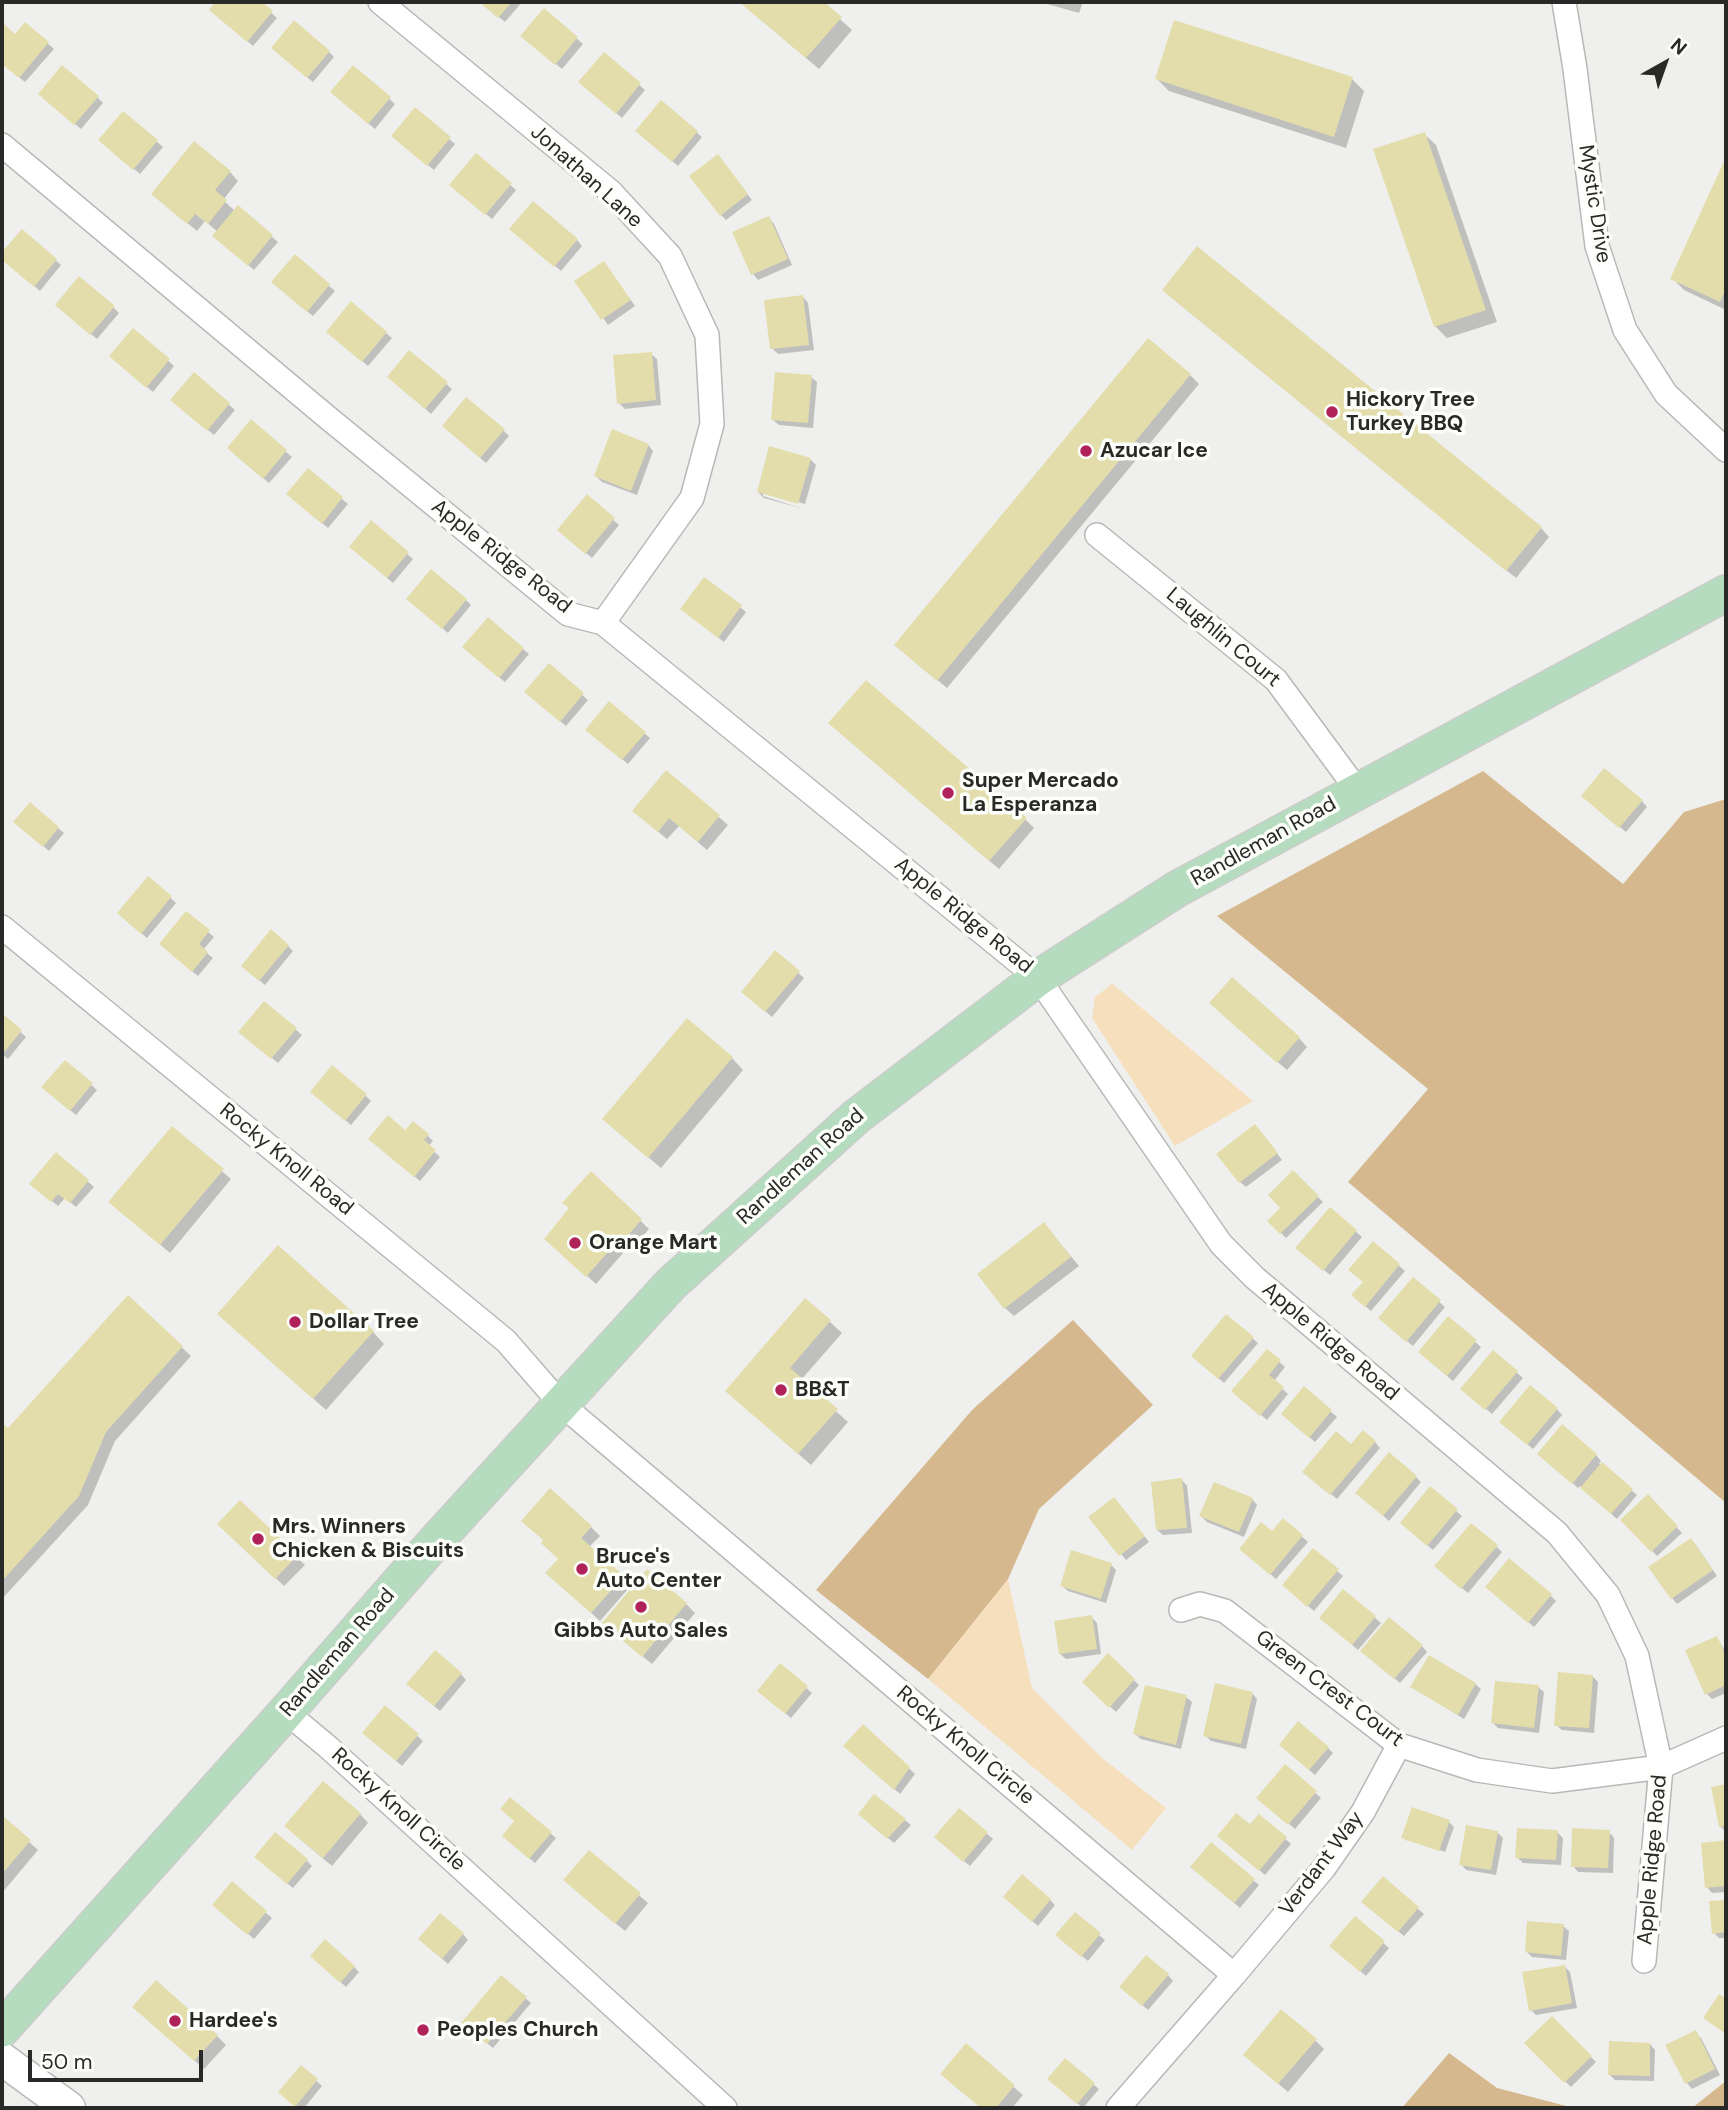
<!DOCTYPE html>
<style>
body{margin:0}
#map{position:relative;width:1728px;height:2110px;overflow:hidden;background:#eff0ed;font-family:"DM Sans",sans-serif}
canvas{display:block}
.frame{position:absolute;inset:0;border:4px solid #292928;pointer-events:none}
.north{position:absolute;left:1630px;top:28px;width:70px;height:70px;-webkit-text-stroke:5px #fcfefa;paint-order:stroke;rotate:40deg;font-size:19px;font-weight:700;line-height:28px;text-align:center;color:#292928}
.north::after{content:'';display:block;margin:auto;width:24px;height:32px;background:#292928;clip-path:polygon(50% 0,100% 100%,50% 72%,0 100%)}
.scale{position:absolute;left:28px;top:2050px;width:175px;height:32px;box-sizing:border-box;border:4px solid #292928;border-top:0;padding-left:9px;font-size:21px;line-height:24px;white-space:nowrap;color:#292928;-webkit-text-stroke:5px #fcfefa;paint-order:stroke}
</style>
<div id="map">
<canvas width="1728" height="2110"></canvas>
<div class="frame"></div>
<div class="north">N</div>
<div class="scale">50 m</div>
</div>
<script>
const context = document.querySelector('canvas').getContext('2d');
context.lineJoin = 'round';
function paint(path, color) {
  context.fillStyle = color;
  context.fill(path, 'evenodd');
}
function poly(rows) {
  const path = new Path2D();
  for (const r of rows) {
    path.moveTo(r[0], r[1]);
    for (let i = 2; i < r.length; i += 2) path.lineTo(r[i], r[i + 1]);
  }
  return path;
}
function strokePath(path, color, width, dash) {
  context.strokeStyle = color;
  context.lineWidth = width;
  context.lineCap = dash ? 'butt' : 'round';
  context.setLineDash(dash || []);
  context.stroke(path);
}
function label(font, color, halo, rows, align = 'center') {
  context.font = font + ' "DM Sans",sans-serif';
  context.lineWidth = 7;
  context.setLineDash([]);
  context.textBaseline = 'middle';
  context.strokeStyle = halo;
  context.fillStyle = color;
  for (const [text, x, y, turn = 0] of rows) {
    context.save();
    context.translate(x, y);
    context.rotate((+turn || 0) * Math.PI / 180);
    context.textAlign = isNaN(turn) ? turn : align;
    if (halo) context.strokeText(text, 0, 0);
    context.fillText(text, 0, 0);
    context.restore();
  }
}
paint(poly([
 [1112,984,1113,984,1253,1101,1175,1146,1092,1018,1095,997],
 [1008,1579,1032,1688,1101,1757,1166,1808,1132,1850,928,1679]
]), '#f6dfbc');
paint(poly([
 [1483,771,1623,884,1684,812,1726,799,1726,1503,1348,1182,1428,1089,1217,916],
 [1073,1320,1153,1405,1039,1509,1008,1579,928,1679,816,1590,973,1409],
 [1449,2053,1497,2088,1574,2108,1402,2108],
 [1726,2081,1726,2108,1692,2108]
]), '#d5b88d');
paint(poly([
 [218,2,259,2,277,18,253,46,211,10],
 [480,2,522,2,505,22],
 [740,2,821,2,852,30,819,69],
 [1040,2,1083,2,1079,13],
 [544,10,583,44,562,69,528,41],
 [26,24,54,49,25,82,2,63,2,26,16,36],
 [329,52,334,57,313,82,278,53],
 [604,54,645,90,622,118,586,87],
 [353,68,395,104,375,129,338,98],
 [1157,79,1352,79,1364,91,1346,148,1169,91],
 [97,97,103,103,81,129,45,99],
 [415,110,455,144,434,170,399,141],
 [123,113,163,147,140,174,106,146],
 [696,132,702,137,678,166,643,136],
 [1424,134,1436,145,1497,322,1447,338,1435,326],
 [476,155,516,190,492,219,457,190],
 [1726,161,1726,310,1684,290,1672,278],
 [723,162,752,200,726,220,721,215],
 [230,172,238,181,223,200,235,211,238,208,278,242,254,270,220,241,218,232,205,221,197,231,162,202],
 [769,218,774,224,792,265,758,280,753,274],
 [22,231,61,265,40,291,2,258],
 [517,234,577,240,582,246,561,271],
 [295,257,335,291,313,316,279,288],
 [604,263,635,306,608,325,577,281],
 [803,297,808,303,814,350,778,354,772,348],
 [1173,299,1541,528,1549,537,1516,578],
 [351,304,392,338,368,366,334,337],
 [113,307,119,313,97,339,62,310],
 [133,330,174,366,153,392,117,362],
 [410,353,452,389,431,414,395,382],
 [651,354,657,359,661,405,625,409,619,403],
 [194,375,235,410,214,435,178,405],
 [1190,375,1199,384,947,688,905,653],
 [811,377,817,382,813,428,779,425,773,420],
 [251,422,292,457,269,483,234,454],
 [503,430,509,436,486,463,450,432],
 [648,445,653,451,637,495,602,482,596,476],
 [810,459,816,465,805,504,763,492,763,496,804,509,764,498,758,492],
 [308,470,348,504,328,528,294,500],
 [587,497,619,525,592,558,565,535],
 [372,523,413,559,393,583,357,552],
 [705,579,746,612,724,642,688,614],
 [466,600,471,605,448,633,414,604],
 [523,649,529,654,505,682,470,653],
 [549,666,588,700,566,726,532,698],
 [839,732,1025,819,1034,828,999,869],
 [644,733,650,738,628,764,593,735],
 [667,772,728,825,707,850,679,826,667,839,643,819],
 [1589,801,1642,801,1647,807,1626,832],
 [21,827,58,828,64,833,49,851],
 [149,878,176,903,147,938,125,919],
 [208,932,214,937,203,950,213,958,198,976,166,949],
 [288,946,293,951,265,985,248,971],
 [776,953,804,978,772,1017,749,997],
 [264,1003,302,1035,278,1063,246,1037],
 [1220,1012,1299,1038,1307,1047,1287,1070],
 [2,1016,26,1037,8,1059,2,1054],
 [732,1058,743,1070,661,1168,617,1131],
 [65,1062,97,1090,76,1115,49,1093],
 [366,1096,371,1101,351,1125,318,1097],
 [172,1128,231,1179,170,1253,119,1210],
 [405,1132,427,1135,433,1141,428,1146,440,1157,420,1181,376,1144],
 [1261,1132,1282,1160,1246,1187,1240,1182],
 [56,1154,94,1187,76,1207,65,1198,58,1206,37,1189],
 [1293,1172,1323,1202,1286,1238,1269,1221,1282,1208],
 [591,1174,649,1229,634,1246,631,1244,596,1284,555,1247,571,1209],
 [1330,1209,1362,1237,1330,1275,1303,1253],
 [1044,1224,1079,1266,1014,1316,1005,1308],
 [1373,1243,1405,1271,1371,1311,1359,1301],
 [1413,1279,1445,1307,1413,1346,1386,1324],
 [128,1297,191,1356,115,1441,88,1505,2,1599,2,1425,8,1431],
 [806,1300,842,1333,801,1380,848,1422,811,1465,739,1402],
 [1449,1319,1481,1347,1453,1381,1426,1358],
 [231,1325,373,1332,384,1344,326,1410],
 [1252,1338,1258,1343,1224,1383,1199,1362],
 [1267,1351,1285,1367,1274,1381,1288,1394,1267,1420,1239,1396],
 [1493,1352,1523,1378,1492,1414,1468,1394],
 [1304,1389,1337,1417,1315,1442,1288,1419],
 [1557,1409,1562,1415,1533,1449,1507,1427],
 [1375,1442,1380,1448,1337,1499,1310,1477,1352,1446],
 [1596,1455,1601,1461,1599,1463,1637,1495,1617,1519,1580,1486,1578,1488,1545,1459],
 [1416,1477,1421,1482,1389,1521,1363,1498],
 [1182,1480,1187,1486,1192,1533,1163,1535,1157,1530],
 [1648,1497,1682,1533,1657,1556,1623,1520],
 [1252,1499,1257,1505,1244,1537,1207,1522,1201,1516],
 [240,1502,305,1565,284,1586,220,1524],
 [1119,1504,1149,1542,1126,1560,1091,1517],
 [1456,1511,1462,1516,1433,1550,1408,1529],
 [1283,1520,1308,1542,1276,1579,1247,1554,1272,1533],
 [591,1527,600,1536,589,1547,634,1588,686,1604,695,1613,652,1664,613,1632,632,1590,629,1588,600,1621,548,1573],
 [1696,1545,1717,1576,1677,1604,1672,1598],
 [1497,1547,1502,1552,1468,1593,1442,1571],
 [1111,1565,1116,1570,1106,1603,1068,1591,1062,1586],
 [1337,1571,1343,1576,1314,1611,1290,1591],
 [1344,1591,1381,1623,1358,1650,1327,1623],
 [1493,1592,1551,1596,1556,1601,1534,1627],
 [1091,1617,1097,1623,1101,1654,1066,1659,1060,1654],
 [1717,1638,1726,1652,1726,1693,1712,1699,1707,1694],
 [1422,1646,1427,1652,1400,1683,1368,1656],
 [1108,1656,1139,1685,1116,1712,1084,1682],
 [780,1665,812,1693,791,1718,765,1696],
 [461,1674,466,1680,440,1711,414,1689],
 [1592,1676,1598,1682,1594,1733,1562,1730,1556,1725],
 [1475,1684,1481,1689,1464,1719,1412,1687],
 [1538,1687,1544,1692,1539,1733,1498,1728,1493,1723],
 [1252,1693,1257,1699,1246,1749,1211,1741,1205,1735],
 [1186,1697,1192,1702,1181,1749,1141,1739,1135,1734],
 [385,1708,423,1741,402,1766,370,1738],
 [863,1726,915,1774,900,1794,851,1751],
 [1328,1748,1333,1753,1315,1775,1286,1750],
 [1285,1766,1321,1798,1295,1829,1264,1803],
 [1726,1786,1726,1832,1720,1826,1713,1788],
 [875,1796,911,1825,894,1843,866,1819],
 [959,1810,993,1839,970,1866,942,1843],
 [360,1814,368,1823,332,1866,295,1835],
 [1259,1816,1291,1844,1265,1875,1225,1841,1250,1827],
 [4,1819,38,1850,2,1893,2,1822],
 [1449,1822,1454,1827,1445,1852,1407,1838,1407,1841,1403,1837],
 [1497,1832,1503,1838,1496,1875,1466,1870,1461,1864],
 [1557,1832,1563,1838,1561,1865,1523,1863,1517,1857],
 [1609,1832,1614,1838,1613,1873,1578,1872,1573,1866],
 [550,1833,556,1838,535,1863,509,1841],
 [1726,1842,1726,1892,1712,1893,1707,1887,1703,1844],
 [589,1852,648,1903,625,1931,574,1889],
 [306,1860,312,1866,293,1888,262,1862],
 [1198,1872,1253,1880,1259,1885,1240,1908],
 [1383,1879,1424,1914,1404,1936,1369,1907],
 [232,1884,272,1918,254,1939,220,1910],
 [1050,1900,1055,1905,1038,1926,1011,1903],
 [1726,1901,1726,1938,1719,1938,1714,1933,1711,1903],
 [1355,1918,1389,1948,1366,1976,1337,1951],
 [1563,1926,1569,1931,1566,1960,1532,1957,1527,1952],
 [463,1934,468,1940,448,1964,426,1945],
 [1099,1935,1105,1940,1088,1961,1063,1940],
 [318,1961,354,1967,359,1972,346,1987],
 [1565,1967,1570,1972,1577,2008,1536,2015,1531,2010],
 [1168,1975,1173,1981,1148,2010,1127,1992],
 [525,1998,531,2003,493,2048,469,2028],
 [143,2015,217,2036,226,2045,204,2069],
 [1552,2018,1596,2062,1571,2087,1527,2043],
 [1695,2032,1701,2038,1720,2075,1692,2089,1687,2083,1668,2046],
 [1315,2040,1324,2049,1288,2092,1254,2063],
 [1650,2044,1655,2050,1654,2081,1615,2080,1610,2075],
 [966,2046,1023,2095,1012,2108,982,2108,951,2083],
 [301,2067,322,2086,304,2108,298,2108,286,2098],
 [1054,2084,1093,2084,1099,2089,1083,2108]
]), '#0003');
paint(poly([
 [215,2,262,2,273,11,247,42,209,10],
 [479,2,512,2,498,18],
 [739,2,824,2,842,17,806,58],
 [544,8,578,37,555,65,520,36],
 [294,20,330,51,307,78,271,48],
 [1174,20,1353,77,1334,137,1155,79],
 [2,22,15,34,25,22,49,42,19,78,2,64],
 [604,52,641,83,616,114,578,82],
 [62,65,99,96,74,125,38,94],
 [353,65,391,97,368,124,330,92],
 [661,100,698,131,672,162,635,131],
 [415,107,451,137,427,166,391,136],
 [123,111,158,140,133,170,98,140],
 [1425,132,1486,310,1434,327,1373,149],
 [194,141,231,171,215,190,227,200,208,224,195,214,187,224,151,194],
 [476,153,512,183,485,215,449,185],
 [718,154,748,194,720,216,689,176],
 [1726,157,1726,288,1720,302,1670,279],
 [533,201,578,239,554,267,509,229],
 [238,205,273,235,248,266,212,236],
 [769,216,788,259,751,275,732,232],
 [22,229,57,259,34,287,2,260,2,252],
 [1197,246,1542,527,1506,571,1162,290],
 [295,254,330,284,307,312,271,282],
 [604,261,631,300,601,320,574,281],
 [79,276,115,306,90,335,55,305],
 [803,295,809,345,770,349,764,300],
 [351,301,387,332,362,362,326,332],
 [133,328,170,359,146,388,109,356],
 [1148,338,1191,374,937,681,894,645],
 [409,350,448,382,425,409,387,377],
 [652,352,656,400,617,404,613,355],
 [194,372,230,403,207,431,170,400],
 [775,372,812,375,808,423,771,420],
 [466,397,505,429,480,458,442,426],
 [251,419,287,450,263,479,227,448],
 [612,429,649,444,631,491,594,476],
 [769,446,811,458,798,504,757,492],
 [308,468,343,497,322,524,286,494],
 [587,494,615,518,585,554,557,530],
 [371,520,409,552,387,578,349,547],
 [431,569,467,599,442,629,406,599],
 [704,577,742,605,718,638,680,609],
 [488,617,524,648,499,678,462,647],
 [549,663,584,693,560,722,524,692],
 [866,680,1027,818,989,861,828,723],
 [609,701,646,732,622,760,585,730],
 [1604,768,1643,800,1619,828,1581,796],
 [666,770,720,815,698,842,669,818,658,832,632,811],
 [30,802,59,827,43,847,13,822],
 [148,876,172,896,141,934,117,913],
 [186,911,210,930,199,944,208,952,192,972,159,944],
 [271,929,289,945,259,981,241,966],
 [775,950,800,971,765,1012,741,992],
 [1232,977,1300,1037,1277,1063,1209,1003],
 [264,1001,297,1028,271,1059,238,1032],
 [2,1013,22,1030,2,1055],
 [687,1018,733,1057,648,1158,602,1119],
 [65,1060,93,1083,70,1111,41,1087],
 [332,1065,367,1094,345,1121,310,1092],
 [388,1115,405,1130,413,1121,429,1134,424,1140,436,1150,414,1177,368,1139],
 [1255,1124,1278,1153,1239,1183,1216,1154],
 [172,1126,224,1169,160,1245,108,1202],
 [56,1152,89,1180,70,1203,58,1194,51,1202,29,1184],
 [1293,1170,1319,1196,1280,1234,1267,1221,1280,1208,1268,1195],
 [591,1171,642,1219,625,1239,622,1236,586,1277,544,1239,569,1208,562,1203],
 [1330,1207,1357,1230,1323,1271,1295,1248],
 [1044,1222,1071,1257,1004,1309,977,1274],
 [1373,1241,1400,1264,1365,1307,1351,1295,1363,1282,1348,1270],
 [278,1245,374,1331,313,1399,217,1314],
 [1413,1277,1441,1300,1406,1342,1378,1318],
 [128,1295,183,1346,106,1432,79,1496,2,1581,2,1423,8,1428],
 [805,1298,831,1320,790,1368,838,1409,798,1454,725,1391],
 [1226,1314,1254,1337,1218,1379,1191,1356],
 [1448,1316,1477,1340,1447,1376,1418,1352],
 [1267,1349,1281,1360,1269,1375,1284,1387,1260,1416,1231,1391],
 [1493,1350,1518,1371,1485,1410,1460,1389],
 [1530,1385,1558,1408,1527,1445,1499,1422],
 [1304,1386,1332,1410,1309,1438,1281,1414],
 [1562,1424,1597,1454,1572,1484,1537,1454],
 [1363,1430,1376,1441,1330,1495,1302,1472,1336,1431,1351,1444],
 [1389,1452,1417,1476,1383,1516,1355,1493],
 [1602,1462,1633,1489,1611,1514,1580,1488],
 [1182,1478,1187,1528,1156,1530,1151,1482],
 [1214,1482,1253,1498,1239,1532,1199,1516],
 [1430,1486,1458,1509,1427,1546,1400,1523],
 [550,1488,592,1526,581,1538,624,1576,591,1613,545,1573,558,1559,541,1543,543,1540,521,1521],
 [1648,1494,1678,1526,1651,1552,1620,1520],
 [1114,1497,1145,1536,1119,1556,1088,1517],
 [240,1500,298,1555,275,1579,217,1524],
 [1283,1518,1303,1535,1270,1575,1239,1549,1261,1522,1272,1531],
 [1471,1523,1498,1545,1461,1589,1434,1566],
 [1691,1538,1713,1570,1671,1599,1648,1567],
 [1313,1548,1339,1569,1307,1607,1282,1585],
 [1071,1550,1112,1563,1101,1599,1060,1586],
 [1509,1558,1552,1594,1528,1623,1485,1587],
 [647,1569,687,1603,642,1657,602,1623],
 [1343,1589,1376,1616,1352,1645,1319,1618],
 [1092,1615,1097,1649,1059,1654,1054,1621],
 [1389,1617,1423,1645,1394,1679,1360,1651],
 [1717,1636,1726,1656,1726,1685,1705,1695,1685,1650],
 [435,1650,462,1673,434,1706,406,1684],
 [1108,1653,1135,1679,1109,1708,1082,1682],
 [1429,1655,1476,1683,1458,1715,1410,1687],
 [780,1663,808,1686,785,1714,757,1691],
 [1558,1672,1593,1675,1589,1728,1554,1726],
 [1495,1681,1539,1685,1534,1728,1491,1723],
 [1215,1683,1253,1692,1241,1744,1203,1736],
 [1145,1685,1187,1695,1176,1745,1133,1734],
 [385,1705,419,1734,396,1761,362,1733],
 [1298,1721,1329,1747,1309,1770,1279,1745],
 [863,1724,910,1767,894,1790,843,1746],
 [1285,1764,1317,1791,1288,1825,1256,1798],
 [323,1781,361,1813,323,1858,284,1826],
 [1726,1784,1726,1826,1719,1827,1711,1787],
 [874,1794,906,1819,887,1839,858,1814],
 [510,1797,552,1832,529,1859,502,1836,514,1821,500,1809],
 [1412,1807,1450,1820,1439,1851,1401,1838],
 [959,1808,988,1832,963,1862,934,1837],
 [1236,1813,1250,1824,1259,1814,1287,1837,1259,1871,1217,1836],
 [4,1817,31,1840,2,1874,2,1819],
 [1466,1825,1498,1831,1491,1870,1459,1865],
 [1517,1828,1558,1830,1556,1860,1515,1858],
 [1572,1828,1610,1830,1608,1868,1571,1867],
 [275,1832,308,1859,287,1884,254,1857],
 [1726,1840,1726,1886,1705,1888,1701,1843],
 [1211,1842,1255,1879,1234,1903,1190,1867],
 [589,1850,641,1893,615,1924,563,1880],
 [1022,1874,1051,1899,1032,1922,1003,1897],
 [1383,1876,1419,1907,1398,1932,1361,1902],
 [232,1881,267,1911,247,1935,212,1905],
 [1726,1900,1726,1932,1712,1934,1709,1901],
 [1075,1912,1101,1933,1081,1957,1055,1935],
 [440,1913,464,1933,442,1959,418,1939],
 [1355,1916,1385,1941,1360,1972,1329,1946],
 [1527,1921,1564,1924,1561,1956,1525,1952],
 [325,1939,355,1966,340,1983,310,1956],
 [1146,1955,1169,1974,1142,2006,1119,1987],
 [1565,1965,1572,2003,1529,2011,1522,1972],
 [501,1975,527,1997,487,2044,461,2023],
 [156,1980,218,2035,194,2061,132,2007],
 [1719,1994,1726,1998,1726,2034,1703,2018],
 [1281,2009,1317,2039,1278,2084,1243,2055],
 [1552,2016,1592,2056,1564,2083,1524,2043],
 [1696,2030,1715,2069,1685,2084,1665,2045],
 [1609,2041,1650,2043,1650,2076,1608,2075],
 [966,2043,1015,2085,996,2108,981,2108,940,2074],
 [1065,2058,1095,2083,1077,2104,1047,2079],
 [301,2065,318,2079,295,2107,278,2092]
]), '#e3ddab');
const street = poly([
 [380,2,611,192,670,256,707,335,712,424,692,498,603,623],
 [1564,2,1575,69,1597,246,1625,330,1666,394,1726,450],
 [2,145,327,417,568,614,603,623,1038,978,1221,1244,1255,1278,1557,1533,1608,1595,1637,1656,1661,1767,1644,1961],
 [1097,535,1276,680,1358,791],
 [2,927,506,1341,560,1403,1234,1975,1118,2108],
 [1181,1610,1200,1604,1225,1611,1399,1745,1477,1770,1552,1781,1661,1767,1726,1738],
 [286,1712,328,1747,725,2108],
 [1234,1975,1324,1868,1363,1812,1399,1745]
]);
const secondary = poly([
 [2,2059,69,2108]
]);
const primary = poly([
 [2,2029,286,1712,434,1543,671,1284,857,1116,1038,978,1177,889,1726,593]
]);
strokePath(street, '#b7b9b6', 26);
strokePath(secondary, '#b7b9b6', 35);
strokePath(primary, '#cccccb', 38);
strokePath(street, '#fff', 23);
strokePath(secondary, '#fff', 32);
strokePath(primary, '#b6dcbf', 35);
for (const [x, y, r, color] of [
 [1332,412,7,"#b0225a"],
 [1086,451,7,"#b0225a"],
 [948,793,7,"#b0225a"],
 [575,1243,7,"#b0225a"],
 [295,1322,7,"#b0225a"],
 [781,1390,7,"#b0225a"],
 [258,1539,7,"#b0225a"],
 [582,1569,7,"#b0225a"],
 [641,1607,7,"#b0225a"],
 [175,2021,7,"#b0225a"],
 [423,2030,7,"#b0225a"]
]) {
  const dot = new Path2D();
  dot.arc(x, y, r, 0, 2 * Math.PI);
  context.fillStyle = color;
  context.fill(dot);
  strokePath(dot, '#fcfefa', 2.5);
}
label('21px', '#292928', '#fcfefa', [
 ["Jonathan Lane",586,177,42],
 ["Mystic Drive",1594,204,81],
 ["Apple Ridge Road",501,557,38],
 ["Laughlin Court",1223,638,40],
 ["Randleman Road",1264,842,-29],
 ["Apple Ridge Road",963,916,39],
 ["Rocky Knoll Road",286,1160,39],
 ["Randleman Road",801,1167,-42],
 ["Apple Ridge Road",1330,1342,40],
 ["Randleman Road",338,1653,-49],
 ["Green Crest Court",1329,1689,37],
 ["Rocky Knoll Circle",965,1746,40],
 ["Rocky Knoll Circle",398,1810,42],
 ["Apple Ridge Road",1653,1860,-85],
 ["Verdant Way",1322,1864,-53]
]);
label('bold 21px', '#292928', '#fcfefa', [
 ["Hickory Tree",1346,400],
 ["Turkey BBQ",1346,424],
 ["Azucar Ice",1100,451],
 ["Super Mercado",962,781],
 ["La Esperanza",962,805],
 ["Orange Mart",589,1243],
 ["Dollar Tree",309,1322],
 ["BB&T",795,1390],
 ["Mrs. Winners",272,1527],
 ["Chicken & Biscuits",272,1551],
 ["Bruce's",596,1557],
 ["Auto Center",596,1581],
 ["Gibbs Auto Sales",641,1631,"center"],
 ["Hardee's",189,2021],
 ["Peoples Church",437,2030]
], 'left');
</script>
